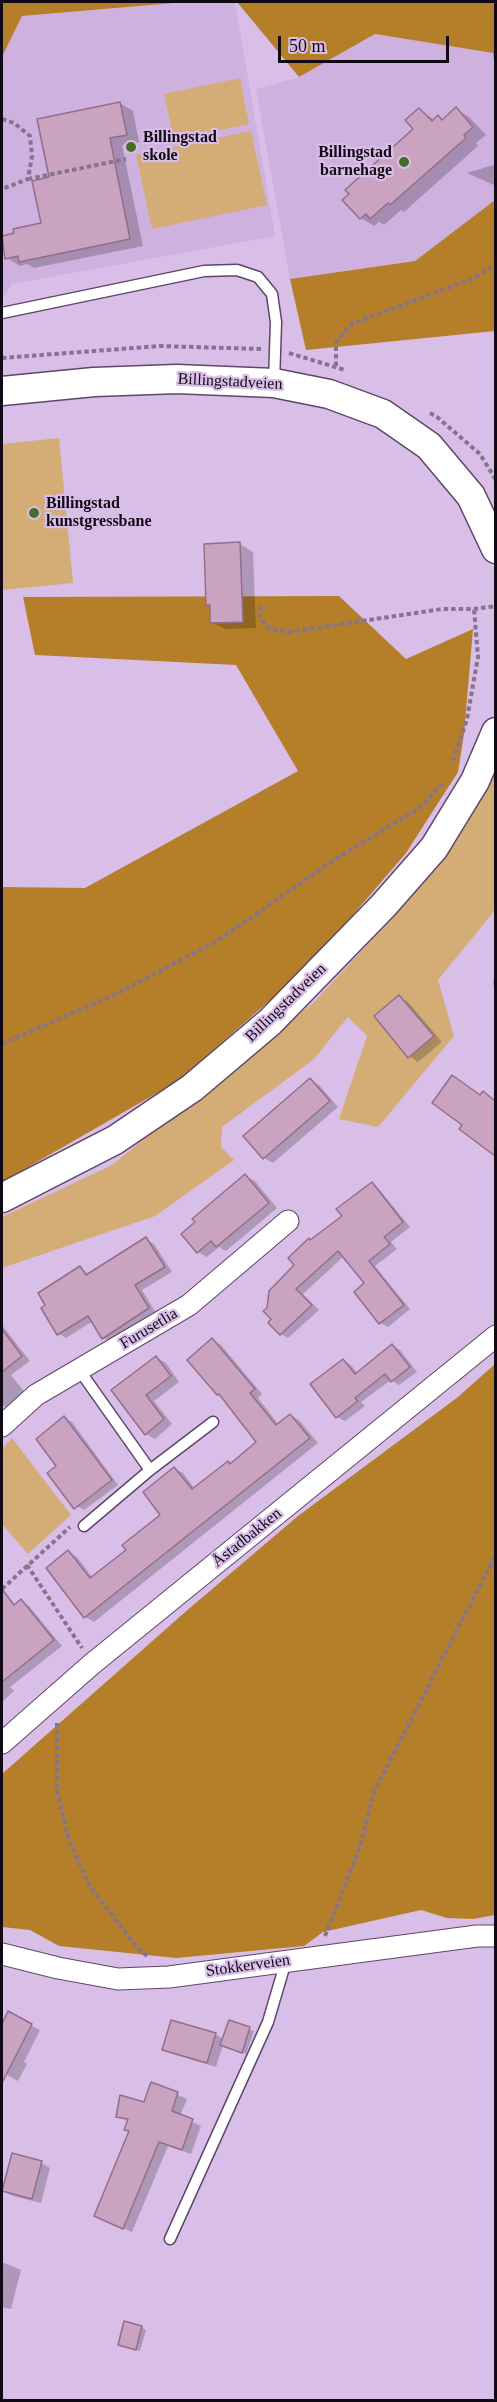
<!DOCTYPE html>
<meta charset="utf-8">
<style>
body{margin:0}
#map{position:relative;width:497px;height:2402px;overflow:hidden;background:#d9bee7;font-family:Georgia,serif}
canvas{display:block}
.frame{position:absolute;inset:0;border:3px solid #120917;pointer-events:none}
.scale{position:absolute;left:278px;top:36px;width:171px;height:27px;box-sizing:border-box;border:3px solid #120917;border-top:0;padding-left:8px;font-size:18px;line-height:21px;white-space:nowrap;color:#120917;-webkit-text-stroke:4px #d9bee7;paint-order:stroke}
</style>
<div id="map">
<canvas width="497" height="2402"></canvas>
<div class="frame"></div>
<div class="scale">50 m</div>
</div>
<script>
const context = document.querySelector('canvas').getContext('2d');
context.lineJoin = 'round';
function paint(path, color) {
  context.fillStyle = color;
  context.fill(path, 'evenodd');
}
function poly(rows) {
  const path = new Path2D();
  for (const r of rows) {
    path.moveTo(r[0], r[1]);
    for (let i = 2; i < r.length; i += 2) path.lineTo(r[i], r[i + 1]);
  }
  return path;
}
function strokePath(path, color, width, dash) {
  context.strokeStyle = color;
  context.lineWidth = width;
  context.lineCap = dash ? 'butt' : 'round';
  context.setLineDash(dash || []);
  context.stroke(path);
}
function label(font, color, halo, rows, align = 'center') {
  context.font = font + ' Georgia,serif';
  context.lineWidth = 4.5;
  context.setLineDash([]);
  context.textBaseline = 'middle';
  context.strokeStyle = halo;
  context.fillStyle = color;
  for (const [text, x, y, turn = 0] of rows) {
    context.save();
    context.translate(x, y);
    context.rotate((+turn || 0) * Math.PI / 180);
    context.textAlign = isNaN(turn) ? turn : align;
    if (halo) context.strokeText(text, 0, 0);
    context.fillText(text, 0, 0);
    context.restore();
  }
}
paint(poly([
 [186,2,235,2,275,236,12,284,2,299,2,57,22,16],
 [375,34,493,53,496,68,495,200,415,261,290,279,256,89,299,77]
]), '#cfb1df');
paint(poly([
 [240,78,249,124,174,140,164,94],
 [251,131,267,205,152,229,136,155],
 [59,438,73,583,2,590,2,444],
 [495,774,495,910,438,980,454,1036,378,1127,339,1119,367,1036,348,1017,314,1059,222,1127,221,1147,234,1160,155,1216,2,1268,2,1217,112,1165,313,1003,390,921,456,840],
 [12,1438,71,1515,28,1554,2,1524,2,1449]
]), '#d4ac76');
paint(poly([
 [2,2,186,2,22,16,2,57],
 [237,2,495,2,495,68,493,53,375,34,299,77],
 [495,200,495,331,306,350,290,279,415,261],
 [339,596,406,659,473,629,464,734,458,772,406,853,309,966,178,1081,2,1182,2,887,85,888,298,771,236,665,35,655,23,597],
 [495,1364,495,1915,473,1919,447,1918,421,1910,323,1932,304,1946,176,1958,59,1946,30,1930,2,1927,2,1774,184,1613,298,1516,458,1397]
]), '#b57f2a');
paint(poly([
 [120,103,133,111,139,142,122,145,143,246,34,268,27,264,20,266,7,258,43,224,51,179],
 [456,109,469,117,486,135,476,143,478,146,404,212,401,210,384,225,379,222,374,226,361,218,415,130,419,110,435,120,438,117,443,120],
 [493,165,496,166,496,186,467,173],
 [240,544,253,552,256,628,225,629,211,622,211,606,208,604],
 [496,955,496,987,493,985],
 [399,997,408,1002,442,1042,418,1062,409,1056],
 [310,1080,319,1085,338,1107,273,1163,264,1158],
 [460,1082,496,1108,496,1155,461,1129,464,1125],
 [246,1176,255,1181,277,1208,226,1251,219,1247,207,1257,198,1252],
 [372,1184,379,1189,410,1227,391,1242,397,1249,375,1266,410,1309,388,1327,380,1323,356,1292,366,1284,344,1256,303,1294,319,1310,288,1338,281,1334,297,1265,311,1241,344,1216],
 [146,1239,154,1244,172,1272,142,1290,156,1313,111,1342,103,1338,93,1321,66,1338,59,1334,81,1268,89,1274],
 [2,1325,30,1361,11,1375,26,1394,7,1408,2,1405],
 [212,1340,221,1345,262,1394,258,1398,279,1425,290,1415,299,1420,318,1443,94,1622,85,1617,68,1552,77,1557,93,1578,128,1550,162,1515,174,1468,183,1473,195,1489,231,1465,258,1442,223,1398,218,1394],
 [393,1346,400,1350,417,1372,399,1385,391,1380,361,1402,365,1406,345,1421,337,1417,343,1360,351,1365,358,1374],
 [157,1358,166,1363,179,1382,154,1401,172,1424,155,1439,146,1434,113,1390],
 [64,1418,72,1422,118,1485,84,1510,77,1506,59,1466],
 [2,1589,15,1605,21,1601,29,1606,62,1646,10,1687,14,1691,2,1702,2,1662,12,1652,2,1639,4,1634,2,1631],
 [9,2013,40,2030,24,2062,27,2064,18,2081,2,2072,2,2028],
 [230,2022,254,2031,246,2054,223,2045,216,2067,173,2054,164,2049,215,2034,224,2039],
 [152,2084,187,2099,180,2116,201,2126,191,2154,168,2146,132,2232,104,2220,131,2132,129,2122,118,2116,145,2104],
 [41,2163,50,2168,41,2203,13,2196,4,2191],
 [2,2262,21,2270,11,2309,2,2307],
 [141,2327,146,2330,140,2351,120,2345]
]), '#0003');
const building = poly([
 [120,102,127,135,110,138,130,239,19,262,18,256,5,259,2,236,14,233,13,229,41,223,32,181,49,177,37,119,120,102],
 [456,107,473,127,464,135,466,138,390,205,388,203,370,219,366,214,360,219,342,200,349,194,345,190,413,129,405,120,419,108,432,121,438,115,442,120,456,107],
 [240,542,243,622,210,623,210,605,206,605,204,544,240,542],
 [399,995,434,1036,408,1058,374,1016,399,995],
 [452,1075,480,1095,483,1091,495,1101,495,1156,459,1129,462,1125,432,1103,452,1075],
 [310,1078,330,1101,263,1159,243,1136,310,1078],
 [245,1174,269,1203,216,1247,211,1241,197,1253,181,1234,195,1222,192,1219,245,1174],
 [372,1182,403,1222,384,1237,390,1244,369,1261,404,1305,379,1324,354,1292,364,1283,338,1251,296,1289,312,1305,280,1335,268,1323,271,1319,263,1311,267,1308,269,1291,294,1265,288,1258,309,1238,310,1240,342,1216,336,1209,372,1182],
 [146,1237,165,1267,135,1285,149,1308,102,1339,88,1316,57,1335,41,1308,45,1305,38,1293,80,1266,86,1275,146,1237],
 [2,1329,22,1356,2,1372,2,1329],
 [212,1338,255,1389,250,1393,276,1425,290,1414,310,1438,84,1618,46,1568,68,1550,90,1578,126,1550,122,1545,160,1515,143,1492,174,1467,192,1489,228,1461,230,1464,256,1442,219,1394,217,1395,187,1360,212,1338],
 [392,1344,410,1367,391,1382,385,1374,355,1398,358,1401,336,1418,310,1384,343,1359,355,1374,392,1344],
 [156,1356,171,1376,146,1395,164,1419,145,1435,111,1390,156,1356],
 [64,1416,112,1480,74,1509,47,1473,56,1466,36,1439,64,1416],
 [2,1589,14,1605,21,1599,54,1640,2,1682,2,1589],
 [8,2011,32,2024,2,2083,2,2024,8,2011],
 [171,2020,216,2033,207,2063,162,2050,171,2020],
 [229,2020,250,2027,242,2053,220,2045,229,2020],
 [151,2082,178,2092,172,2111,193,2119,182,2150,159,2142,123,2229,94,2216,129,2131,124,2130,128,2119,116,2117,120,2095,144,2102,151,2082],
 [12,2153,42,2161,32,2199,2,2191,12,2153],
 [124,2321,142,2326,136,2350,118,2345,124,2321]
]);
paint(building, '#caa3c1');
strokePath(building, '#936e8b', 1.5);
const service = poly([
 [2,313,204,271,237,270,258,277,272,294,276,322,274,382],
 [80,1371,150,1470,84,1526],
 [150,1470,213,1422],
 [170,2239,268,2022,286,1961]
]);
const minor = poly([
 [2,1426,36,1395,189,1305,288,1221],
 [2,1743,92,1664,496,1336],
 [2,1954,58,1968,118,1979,169,1977,477,1936,496,1936]
]);
const secondary = poly([
 [2,391,94,382,177,379,274,383,329,394,383,414,429,446,471,496,496,549],
 [2,1198,115,1140,192,1088,270,1022,384,905,434,848,475,781,496,732]
]);
strokePath(service, '#5d4669', 13);
strokePath(minor, '#5d4669', 23);
strokePath(secondary, '#5d4669', 31);
strokePath(poly([
 [2,119,14,123,30,136,32,156,28,179,2,189],
 [28,179,126,159],
 [289,353,345,370],
 [2,358,160,346,261,349],
 [336,366,336,342,352,324,474,278,496,264],
 [430,413,437,417,480,454,496,480],
 [261,606,260,618,270,629,289,632,442,609,474,609,496,606],
 [453,761,467,719,478,657,474,609],
 [2,1044,118,993,217,941,334,860,423,806,442,783],
 [27,1565,82,1648],
 [2,1589,70,1527],
 [57,1723,57,1790,68,1837,89,1885,135,1945,147,1956],
 [325,1936,360,1847,374,1792,496,1554]
]), '#867390', 4, [4.5, 3]);
strokePath(service, '#fff', 10);
strokePath(minor, '#fff', 21);
strokePath(secondary, '#fff', 28);
for (const [x, y, r, color] of [
 [131,147,6,"#456d28"],
 [404,162,6,"#456d28"],
 [34,513,6,"#456d28"]
]) {
  const dot = new Path2D();
  dot.arc(x, y, r, 0, 2 * Math.PI);
  context.fillStyle = color;
  context.fill(dot);
  strokePath(dot, '#d9bee7', 2);
}
label('bold 16px', '#120917', '#d9bee7', [
 ["Billingstad",143,138],
 ["skole",143,156],
 ["Billingstad",392,153,"right"],
 ["barnehage",392,171,"right"],
 ["Billingstad",46,504],
 ["kunstgressbane",46,522]
], 'left');
label('16px', '#120917', '#d9bee7', [
 ["Billingstadveien",230,382,3],
 ["Billingstadveien",286,1003,-44],
 ["Furusetlia",149,1329,-31],
 ["Åstadbakken",247,1538,-39],
 ["Stokkerveien",248,1966,-8]
]);
</script>
